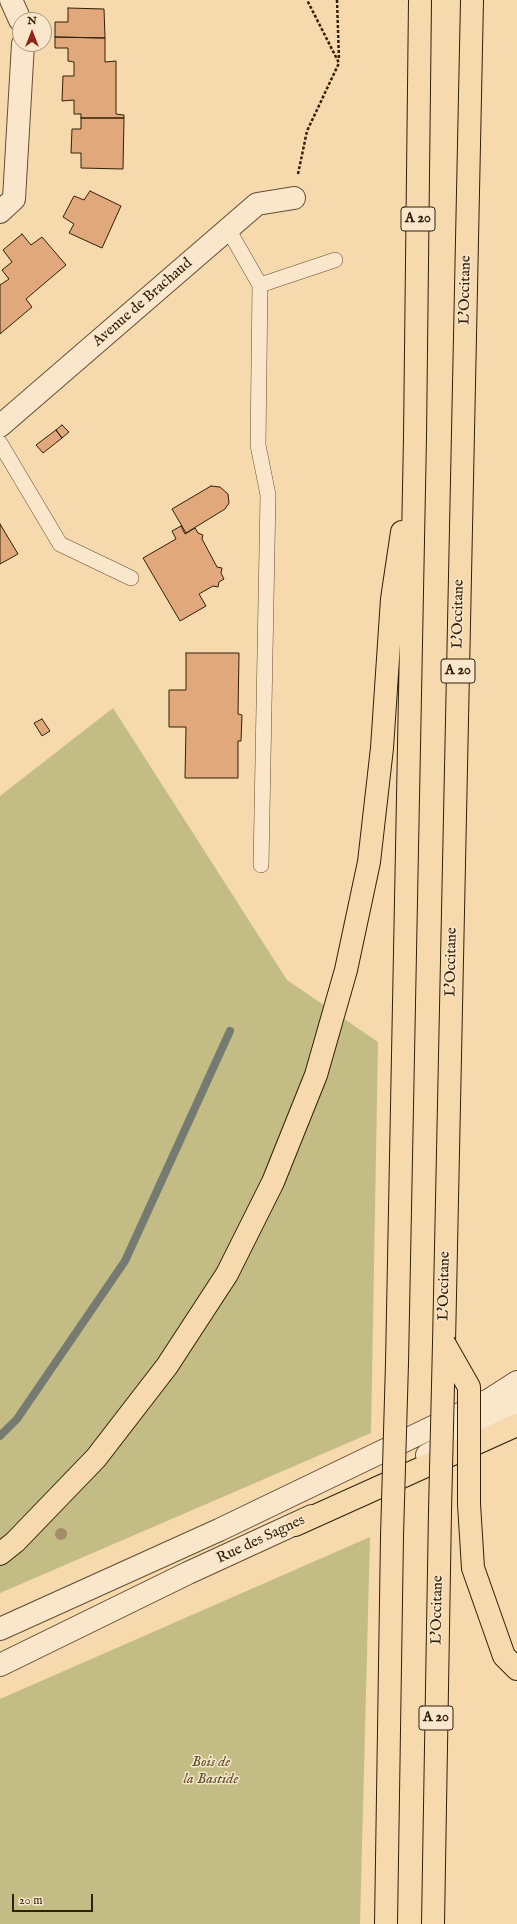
<!DOCTYPE html>
<style>
body{margin:0}
#map{position:relative;width:517px;height:1924px;overflow:hidden;background:#f7d9ae;font-family:"IM FELL English",serif}
canvas{display:block}
.north{position:absolute;left:12px;top:12px;width:40px;height:40px;box-sizing:border-box;background:#fae6ca;border:1px solid #a9977d;border-radius:50%;rotate:0deg;font-size:11px;font-weight:700;line-height:16px;text-align:center;color:#302009}
.north::after{content:'';display:block;margin:auto;width:14px;height:18px;background:#8f2418;clip-path:polygon(50% 0,100% 100%,50% 72%,0 100%)}
.scale{position:absolute;left:12px;top:1894px;width:81px;height:18px;box-sizing:border-box;border:2px solid #302009;border-top:0;padding-left:5px;font-size:12px;line-height:14px;white-space:nowrap;color:#302009;-webkit-text-stroke:3px #fae6ca;paint-order:stroke}
</style>
<div id="map">
<canvas width="517" height="1924"></canvas>
<div class="north">N</div>
<div class="scale">20 m</div>
</div>
<script>
const context = document.querySelector('canvas').getContext('2d');
context.lineJoin = 'round';
function paint(path, color) {
  context.fillStyle = color;
  context.fill(path, 'evenodd');
}
function poly(rows) {
  const path = new Path2D();
  for (const r of rows) {
    path.moveTo(r[0], r[1]);
    for (let i = 2; i < r.length; i += 2) path.lineTo(r[i], r[i + 1]);
  }
  return path;
}
function strokePath(path, color, width, dash) {
  context.strokeStyle = color;
  context.lineWidth = width;
  context.lineCap = dash ? 'butt' : 'round';
  context.setLineDash(dash || []);
  context.stroke(path);
}
function label(font, color, halo, rows, align = 'center') {
  context.font = font + ' "IM FELL English",serif';
  context.lineWidth = 3;
  context.setLineDash([]);
  context.textBaseline = 'middle';
  context.strokeStyle = halo;
  context.fillStyle = color;
  for (const [text, x, y, turn = 0] of rows) {
    context.save();
    context.translate(x, y);
    context.rotate((+turn || 0) * Math.PI / 180);
    context.textAlign = isNaN(turn) ? turn : align;
    if (halo) context.strokeText(text, 0, 0);
    context.fillText(text, 0, 0);
    context.restore();
  }
}
paint(poly([
 [113,708,287,980,378,1042,371,1433,0,1593,0,796],
 [370,1537,360,1924,0,1924,0,1699]
]), '#c3bd85');
strokePath(poly([
 [0,1436,17,1419,125,1261,230,1031]
]), '#757b71', 8);
const building = poly([
 [68,8,104,9,105,38,55,37,55,22,68,22,68,8],
 [55,37,105,38,105,62,116,61,116,114,124,115,124,118,81,118,81,114,74,114,74,100,62,101,63,76,74,76,74,62,68,61,68,48,55,48,55,37],
 [81,118,124,118,123,169,81,168,81,153,71,153,72,129,81,129,81,118],
 [90,191,121,206,102,248,69,233,74,224,63,217,74,196,84,200,90,191],
 [22,234,31,245,42,237,66,265,26,299,32,307,0,334,0,285,9,279,2,270,12,262,3,250,22,234],
 [62,425,69,432,62,438,56,430,62,425],
 [56,430,62,438,43,453,36,445,56,430],
 [211,486,220,487,228,494,229,503,225,509,186,533,172,509,211,486],
 [0,524,18,554,0,564,0,524],
 [181,526,185,534,195,528,198,533,203,535,202,539,217,567,222,568,221,573,224,579,219,582,218,587,213,586,199,594,206,606,180,621,143,558,176,539,172,531,181,526],
 [186,653,239,653,238,714,242,715,241,741,238,741,238,778,185,778,186,727,169,727,169,690,186,690,186,653],
 [42,719,50,731,42,736,34,723,42,719]
]);
paint(building, '#e0a87b');
strokePath(building, '#302009', 1);
const service = poly([
 [228,229,260,285,258,445,268,495,261,865],
 [260,285,335,260],
 [0,443,60,544,131,578]
]);
const minor = poly([
 [11,0,20,20],
 [0,212,14,199,23,44],
 [0,426,257,204,294,198]
]);
const tertiary = poly([
 [427,1455,505,1414,517,1405],
 [0,1629,219,1530,489,1400,517,1382],
 [0,1665,188,1573,312,1516]
]);
const motorway = poly([
 [444,1343,472,0],
 [397,1363,415,437,420,0],
 [469,1504,473,1568,504,1656,517,1669],
 [295,1525,517,1425],
 [0,1554,15,1542,96,1458,167,1366,227,1274,273,1182,316,1075,346,970,369,862,382,748,392,599,402,532],
 [386,1924,392,1536],
 [433,1924,440,1511]
]);
strokePath(service, '#624e32', 16);
strokePath(minor, '#624e32', 24);
strokePath(tertiary, '#624e32', 24);
strokePath(motorway, '#302009', 24);
strokePath(poly([
 [337,0,339,60],
 [298,174,307,131,339,63,307,0]
]), '#302009', 2.5, [3, 2]);
strokePath(service, '#fae6ca', 15);
strokePath(minor, '#fae6ca', 22);
strokePath(tertiary, '#fae6ca', 22);
strokePath(motorway, '#f7d9ae', 22);
const motorwayBridge = poly([
 [444,1343,469,1387,469,1504],
 [440,1511,444,1343],
 [392,1536,397,1363]
]);
strokePath(motorwayBridge, '#302009', 24, []);
strokePath(motorwayBridge, '#f7d9ae', 22);
context.fillStyle = '#a28d68';
for (const [x, y] of [
 [61,1534]
]) {
  context.beginPath();
  context.arc(x, y, 6, 0, 2 * Math.PI);
  context.fill();
}
for (const [x, y, w] of [
 [418,219,34],
 [458,671,34],
 [436,1718,34]
]) {
  const box = new Path2D();
  box.roundRect(x - w / 2, y - 12, w, 24, 3);
  context.fillStyle = '#fae6ca';
  context.fill(box);
  strokePath(box, '#302009', 1);
}
label('bold 14px', '#302009', null, [
 ["A 20",418,219],
 ["A 20",458,671],
 ["A 20",436,1718]
]);
label('15px', '#302009', '#fae6ca', [
 ["L'Occitane",466,290,-89],
 ["Avenue de Brachaud",143,303,-41],
 ["L'Occitane",459,614,-89],
 ["L'Occitane",452,962,-89],
 ["L'Occitane",445,1286,-89],
 ["Rue des Sagnes",261,1540,-25],
 ["L'Occitane",438,1610,-89]
]);
label('italic 15px', '#5c4f2e', '#fae6ca', [
 ["Bois de",211,1763],
 ["la Bastide",211,1780]
]);
</script>
